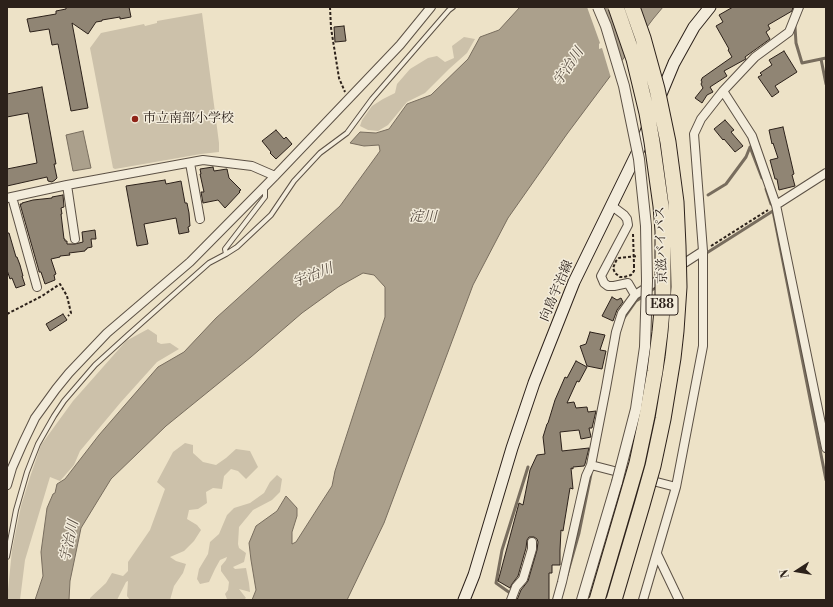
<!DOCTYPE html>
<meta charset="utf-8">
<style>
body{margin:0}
#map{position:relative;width:833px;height:607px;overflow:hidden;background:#ede2c7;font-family:"Libre Bodoni",serif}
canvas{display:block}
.frame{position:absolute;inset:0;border:8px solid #2c211a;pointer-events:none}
.north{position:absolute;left:777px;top:551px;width:40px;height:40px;-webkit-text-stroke:3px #f3ecdb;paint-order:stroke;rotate:258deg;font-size:11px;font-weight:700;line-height:16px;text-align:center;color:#2c211a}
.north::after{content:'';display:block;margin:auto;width:14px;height:18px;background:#2c211a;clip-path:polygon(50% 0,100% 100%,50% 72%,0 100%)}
</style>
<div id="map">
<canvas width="833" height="607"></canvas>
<div class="frame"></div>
<div class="north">N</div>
</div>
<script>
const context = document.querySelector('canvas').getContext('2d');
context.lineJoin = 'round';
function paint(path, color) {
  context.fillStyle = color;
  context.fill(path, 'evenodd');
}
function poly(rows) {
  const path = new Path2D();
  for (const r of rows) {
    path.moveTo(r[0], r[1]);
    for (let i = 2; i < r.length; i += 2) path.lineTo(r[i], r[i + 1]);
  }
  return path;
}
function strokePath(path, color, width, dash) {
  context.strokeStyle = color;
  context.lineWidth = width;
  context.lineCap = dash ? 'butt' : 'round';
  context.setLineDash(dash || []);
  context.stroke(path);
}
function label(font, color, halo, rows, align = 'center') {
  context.font = font + ' "Libre Bodoni","Noto Serif JP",serif';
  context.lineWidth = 3;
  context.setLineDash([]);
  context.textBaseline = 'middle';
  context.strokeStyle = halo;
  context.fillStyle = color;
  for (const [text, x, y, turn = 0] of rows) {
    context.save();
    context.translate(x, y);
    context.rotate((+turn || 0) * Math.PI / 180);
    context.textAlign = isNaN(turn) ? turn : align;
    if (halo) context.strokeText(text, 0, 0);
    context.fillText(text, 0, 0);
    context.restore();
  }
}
paint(poly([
 [202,13,219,143,219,152,201,154,115,169,113,168,90,48,101,33,144,24,145,26,157,23,157,21],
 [464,37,475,39,467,53,449,69,425,93,407,102,388,125,378,131,368,130,360,126,362,120,372,106,383,99,395,93,397,84,410,69,428,58,437,56,445,62,454,58,452,46],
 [148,329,157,335,157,342,161,344,170,343,179,349,157,362,121,402,80,451,74,465,60,481,50,477,25,560,20,600,7,600,12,550,21,506,30,477,41,445,73,401,126,341],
 [185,443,193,445,193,453,203,462,216,465,226,458,236,449,250,451,258,467,246,479,238,471,231,469,224,476,222,489,213,488,206,492,207,503,198,509,189,510,187,519,197,525,201,530,194,541,184,551,170,557,176,561,186,564,183,573,174,586,170,600,130,600,127,596,128,581,126,582,117,600,90,600,90,598,106,583,112,573,123,576,128,571,128,562,150,530,165,489,157,482,173,452],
 [277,475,282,479,280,492,272,500,253,510,239,527,238,544,239,548,246,553,244,562,233,567,235,569,246,568,249,583,250,592,239,589,246,598,243,600,226,600,227,599,225,594,228,590,229,582,221,571,221,566,226,560,227,557,220,560,215,569,209,582,200,584,197,579,199,569,208,554,210,542,219,534,227,515,234,508,250,503,264,493,270,482]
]), '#ccc1aa');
const water = poly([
 [520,7,663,7,653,19,567,134,508,218,473,285,384,523,347,600,252,600,256,590,251,560,249,543,256,526,277,511,286,496,297,508,297,516,292,532,292,544,296,542,319,506,332,486,335,471,385,317,385,287,374,275,363,273,338,287,302,313,251,357,166,426,111,479,81,528,70,581,69,600,35,600,43,576,41,552,47,508,53,494,55,493,57,484,65,479,99,435,158,367,184,352,216,318,340,206,380,151,379,145,364,146,350,143,360,132,376,133,389,129,407,104,431,95,468,59,480,37,499,30,520,7],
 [83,131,91,168,73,171,66,135,83,131]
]);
paint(water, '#aba08c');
strokePath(water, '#786d5e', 1);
paint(poly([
 [587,7,603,7,613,32,623,63,611,78,602,48,599,49,599,44,600,43]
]), '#ede2c7');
strokePath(poly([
 [795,27,796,43,802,63,826,58],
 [821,59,826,84],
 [766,189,771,204],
 [708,195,726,184,746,157,750,147,762,178],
 [773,211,826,480],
 [705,254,776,209],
 [649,292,659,285],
 [624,318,636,301,644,296],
 [567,575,579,533,591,474],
 [510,593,496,583,502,550,528,467]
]), '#786d5e', 3);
const building = poly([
 [66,7,129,7,131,17,120,19,120,17,102,20,102,21,96,22,88,34,72,23,88,108,71,111,58,44,52,45,49,29,30,32,27,19,56,14,56,11,66,9,66,7],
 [733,7,793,7,792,11,768,25,770,29,766,32,770,39,745,57,746,59,744,60,724,71,727,76,710,87,713,92,707,95,702,103,695,98,703,88,701,84,702,82,701,80,702,79,702,78,732,57,728,50,729,49,716,26,723,22,719,15,733,7],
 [344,26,346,41,335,42,334,27,344,26],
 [784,51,797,72,775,86,779,92,772,97,758,77,762,75,760,73,772,65,769,60,784,51],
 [42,87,56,164,54,164,57,178,55,180,52,182,48,181,47,177,7,186,7,169,37,163,28,113,7,117,7,94,42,87],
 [725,120,734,130,731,132,743,146,735,152,724,139,723,140,714,129,725,120],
 [783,127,794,174,792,175,795,186,779,190,777,179,775,179,770,160,778,158,773,143,772,144,769,130,783,127],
 [276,130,284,139,286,137,292,144,276,159,270,153,271,152,262,141,276,130],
 [213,167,214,171,227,169,229,178,241,190,239,191,240,192,225,208,218,200,203,203,201,192,204,192,200,174,201,174,200,169,213,167],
 [165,180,166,184,181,181,185,203,187,203,189,213,190,226,188,227,189,232,179,234,176,218,144,224,148,244,137,246,126,186,165,180],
 [63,195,64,207,61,208,62,214,61,214,64,239,65,239,65,241,67,241,67,244,75,244,83,242,82,232,95,230,96,239,91,239,92,247,87,248,87,249,85,250,85,251,69,253,70,255,60,256,60,257,51,259,56,274,54,275,55,280,45,284,41,272,39,272,39,271,20,204,22,204,22,203,33,200,52,198,52,197,63,195],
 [7,233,9,233,16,257,17,257,20,265,23,276,22,276,25,285,16,288,12,278,10,279,7,270,7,233],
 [612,297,617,300,621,298,623,302,617,310,613,321,602,316,612,297],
 [63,314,67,320,50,331,46,324,63,314],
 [590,332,605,335,600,350,606,351,602,369,587,366,580,346,586,344,590,332],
 [576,361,587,367,579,382,577,381,567,403,574,402,576,408,587,407,588,412,596,411,592,428,589,428,591,437,581,439,579,430,560,432,562,451,589,448,585,464,584,466,573,467,573,469,571,468,573,489,570,488,563,531,561,530,560,550,560,565,552,565,552,573,549,573,549,600,517,600,521,590,528,581,537,550,538,542,537,539,534,537,529,537,527,540,526,548,518,576,512,584,510,588,498,581,500,574,519,503,523,505,530,470,537,455,545,454,543,437,547,424,548,423,555,400,565,377,567,378,576,361]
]);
paint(building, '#908574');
strokePath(building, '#2c211a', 1);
const service = poly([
 [226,254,225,249,265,197,265,188],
 [7,557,16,510,27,472,38,444,54,416,64,401,95,365,128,335,209,263,226,254,237,247,271,215,294,181,320,153,347,133,372,99,449,10,453,7]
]);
const minor = poly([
 [723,91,752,136,776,205,826,448],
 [190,163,200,219],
 [67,185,75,239],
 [12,197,37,287],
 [7,198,67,185,203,160,252,166,275,176],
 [776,205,826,173],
 [612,206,624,215,627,219,628,225,601,276,604,283,608,286,614,286,628,283,635,295],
 [591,465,676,487],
 [7,485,12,468,23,443,35,418,56,389,69,373,107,333,190,262,275,176,400,45,431,7],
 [657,554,679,600],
 [511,600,516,587,523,579,532,549,532,542],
 [557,600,562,582,586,476,591,465,606,388,616,332,622,313,635,295,703,251],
 [643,600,676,487,703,346,703,251,694,134,701,119,723,91,755,57,789,32,799,7]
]);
const tertiary = poly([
 [582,600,617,482]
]);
const secondary = poly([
 [659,99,674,63,694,27,710,7],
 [464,600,474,575,512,448,534,383,574,282,640,147,649,124]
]);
strokePath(service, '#5c5145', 6);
strokePath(minor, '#5c5145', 10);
strokePath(tertiary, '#5c5145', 12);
strokePath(secondary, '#2c211a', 13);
strokePath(poly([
 [330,7,331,28,339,78,345,92],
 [633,234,634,265],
 [711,246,768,210],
 [7,314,42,296,60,284,67,296,71,313,68,316]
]), '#2c211a', 2, [3, 2]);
strokePath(service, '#f3ecdb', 4);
strokePath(minor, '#f3ecdb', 8);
strokePath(tertiary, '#f3ecdb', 10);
strokePath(secondary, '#f3ecdb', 11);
const tertiaryBridge = poly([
 [598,7,606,26,624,86,639,159,646,226,647,281,645,347,636,409,617,482]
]);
const motorwayBridge = poly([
 [597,600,626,501,637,463,647,416,655,371,660,332,663,299,663,231,661,206,652,142,647,113,634,59,616,7],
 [614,600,642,505,653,466,663,419,673,358,676,331,679,287,678,246,676,202,668,142,657,89,643,38,632,7]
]);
strokePath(tertiaryBridge, '#5c5145', 12, []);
strokePath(motorwayBridge, '#2c211a', 17, []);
strokePath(poly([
 [634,265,634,271,631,275,624,277,620,277,615,273,613,268,616,261,619,258,638,256]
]), '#2c211a', 2, [3, 2]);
strokePath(tertiaryBridge, '#f3ecdb', 10);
strokePath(motorwayBridge, '#ede2c7', 15);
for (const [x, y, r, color] of [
 [135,119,4,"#8f2418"]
]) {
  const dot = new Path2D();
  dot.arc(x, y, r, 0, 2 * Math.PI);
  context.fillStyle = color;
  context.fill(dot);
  strokePath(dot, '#f3ecdb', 1.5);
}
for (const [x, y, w] of [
 [662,305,32]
]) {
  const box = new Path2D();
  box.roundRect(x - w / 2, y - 10, w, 20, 3);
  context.fillStyle = '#f3ecdb';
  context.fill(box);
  strokePath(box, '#2c211a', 1);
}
label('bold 12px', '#2c211a', null, [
 ["E88",662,305]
]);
label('13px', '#2c211a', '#f3ecdb', [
 ["市立南部小学校",143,119]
], 'left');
label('13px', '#2c211a', '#f3ecdb', [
 ["京滋バイパス",662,245,-92],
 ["向島宇治線",557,291,-67]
]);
label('italic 14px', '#584d42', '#f3ecdb', [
 ["宇治川",569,67,-56],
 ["淀川",423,218],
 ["宇治川",313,276,-21],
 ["宇治川",70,541,-77]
]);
</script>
